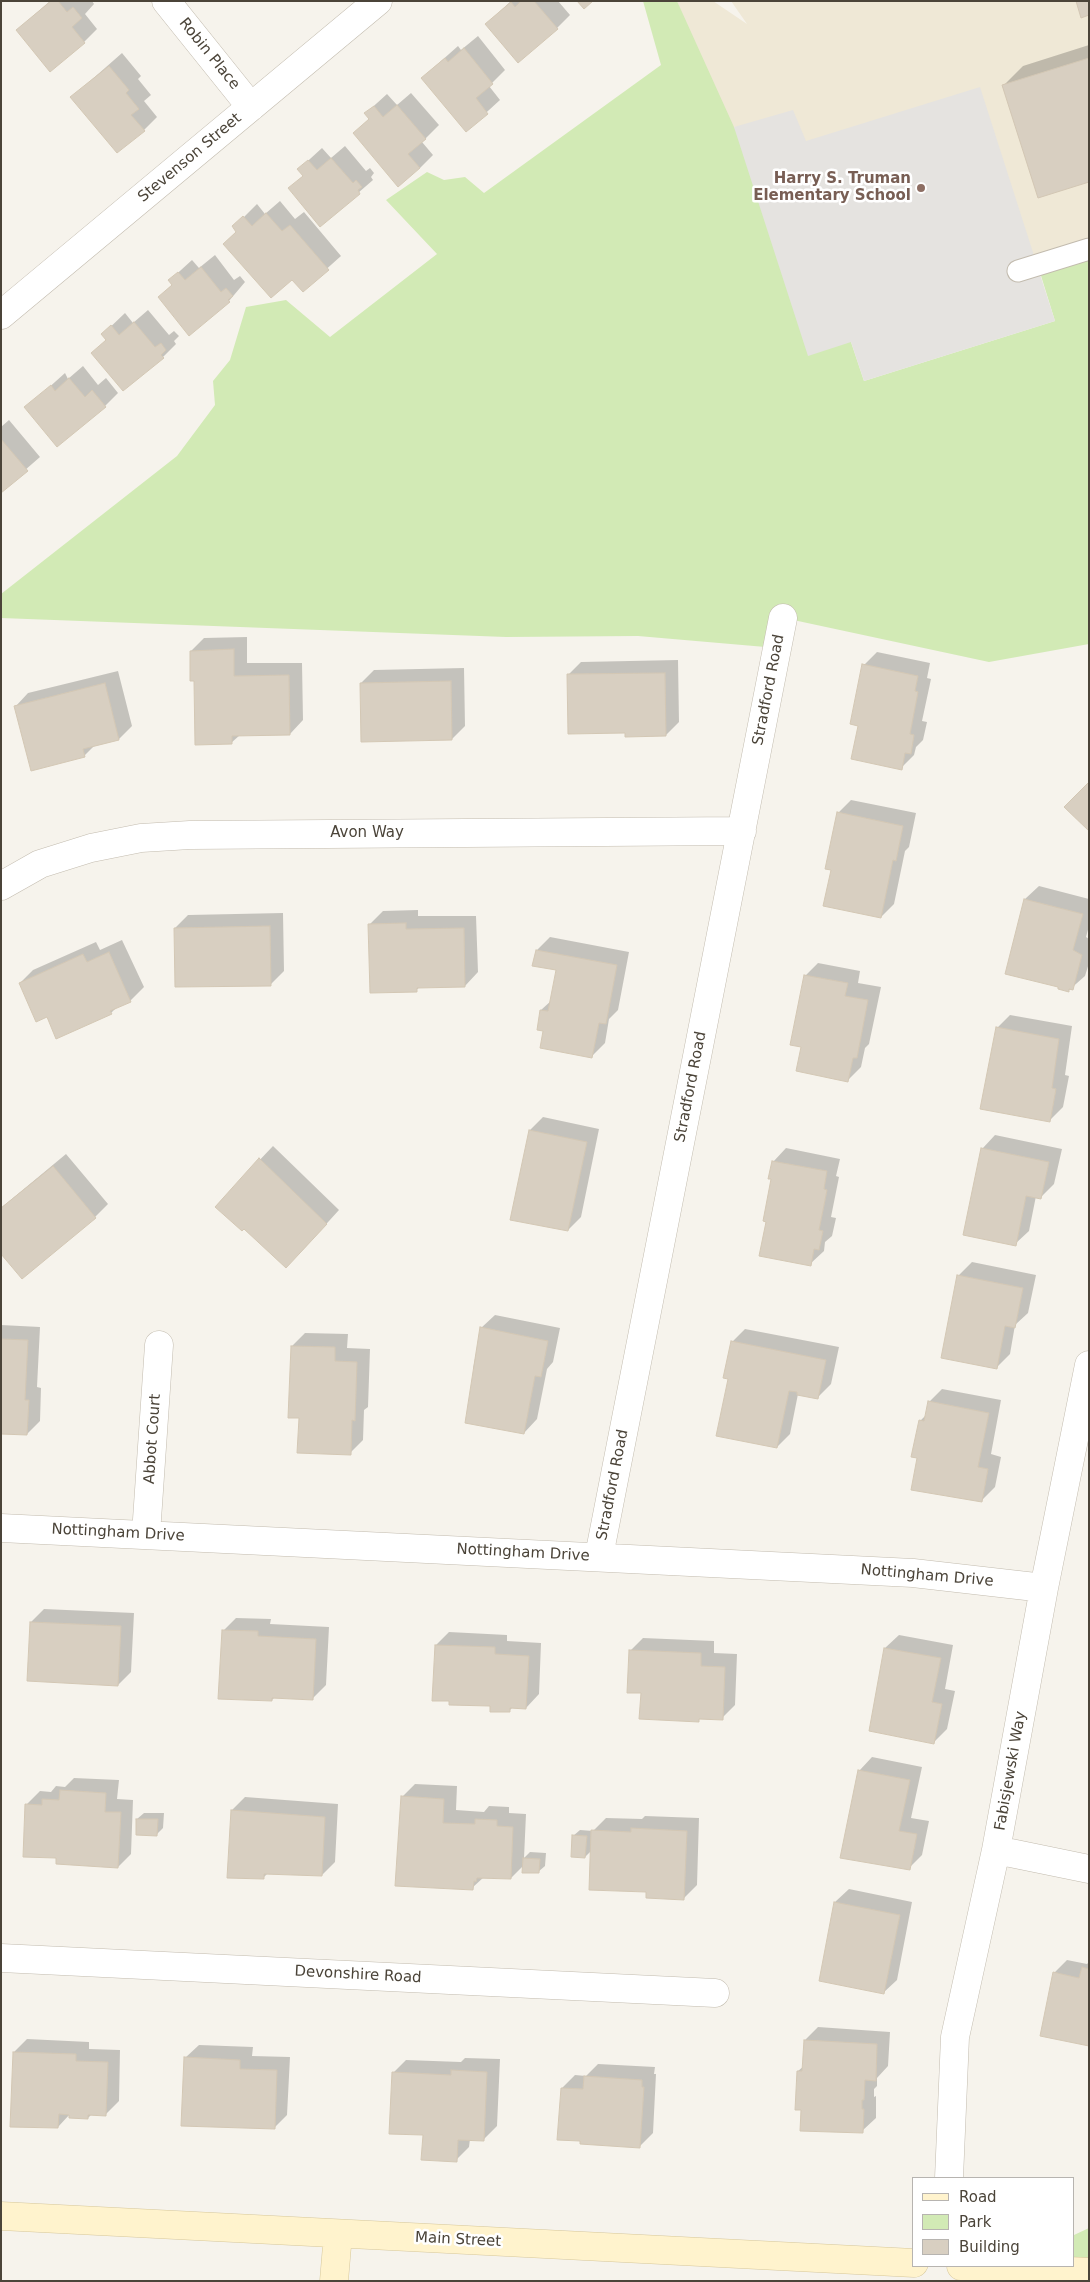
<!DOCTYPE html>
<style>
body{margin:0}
#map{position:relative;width:1090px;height:2282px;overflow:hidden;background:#f6f3ec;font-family:"DejaVu Sans",sans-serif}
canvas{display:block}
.frame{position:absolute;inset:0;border:2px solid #4b4439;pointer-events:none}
.legend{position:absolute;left:912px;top:2177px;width:162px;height:90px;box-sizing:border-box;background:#fff;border:1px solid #b7b4b0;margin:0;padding:6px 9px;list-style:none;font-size:15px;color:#4b4439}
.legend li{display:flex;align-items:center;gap:10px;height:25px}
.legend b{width:25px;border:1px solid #b7b4b0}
</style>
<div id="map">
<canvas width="1090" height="2282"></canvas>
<div class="frame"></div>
<ul class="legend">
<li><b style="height:6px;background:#fff3cd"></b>Road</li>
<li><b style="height:14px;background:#d2eab5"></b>Park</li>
<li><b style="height:14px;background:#d8cfc1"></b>Building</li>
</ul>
</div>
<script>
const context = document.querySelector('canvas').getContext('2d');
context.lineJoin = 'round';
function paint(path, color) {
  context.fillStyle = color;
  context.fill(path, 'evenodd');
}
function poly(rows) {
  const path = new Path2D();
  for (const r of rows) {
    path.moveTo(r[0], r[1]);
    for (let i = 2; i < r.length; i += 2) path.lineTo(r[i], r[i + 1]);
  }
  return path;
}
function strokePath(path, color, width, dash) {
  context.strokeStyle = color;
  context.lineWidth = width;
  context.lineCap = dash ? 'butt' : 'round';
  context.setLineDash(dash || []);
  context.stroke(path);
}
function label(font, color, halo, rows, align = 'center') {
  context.font = font + ' "DejaVu Sans",sans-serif';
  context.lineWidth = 5;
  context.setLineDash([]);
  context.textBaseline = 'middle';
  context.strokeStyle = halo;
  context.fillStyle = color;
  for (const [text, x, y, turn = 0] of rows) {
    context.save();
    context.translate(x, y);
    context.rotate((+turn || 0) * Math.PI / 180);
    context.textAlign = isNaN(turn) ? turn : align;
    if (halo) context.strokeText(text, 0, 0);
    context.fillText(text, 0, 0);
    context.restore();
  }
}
paint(poly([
 [677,1,713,1,747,24,731,1,1089,1,1089,249,808,356]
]), '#efe8d6');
paint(poly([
 [643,1,677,1,734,127,851,342,864,381,1055,321,1038,266,1089,249,1089,644,989,662,784,618,777,648,638,636,506,637,1,618,1,594,177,456,215,405,213,381,230,360,246,307,286,300,330,337,437,254,386,200,427,172,444,180,465,177,484,193,661,65],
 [1089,2228,1089,2272,1074,2266,1074,2235]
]), '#d2eab5');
paint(poly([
 [980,87,1055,321,864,381,851,342,808,356,734,127,793,110,806,141]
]), '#e5e3e0');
paint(poly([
 [50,1,92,1,94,4,85,14,97,29,84,42,17,30],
 [511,1,558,1,570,15,557,28,486,24],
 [478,36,505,70,489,86,500,100,466,131,422,78,458,46,461,50],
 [1089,45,1089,181,1004,85,1023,66],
 [122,53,141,76,138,79,151,95,144,101,157,117,144,130,72,97],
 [411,93,439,125,422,142,433,155,420,168,355,133,370,118,366,113,387,94,397,105],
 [345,146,366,171,370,168,374,173,371,177,373,180,321,225,290,188,304,175,299,169,322,148,331,158],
 [280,201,295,219,304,212,341,256,303,290,292,279,224,244,237,231,234,227,257,204,265,214],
 [215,255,234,280,240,276,245,282,229,301,159,297,173,284,170,280,192,260,199,268],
 [148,310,169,335,174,331,179,336,174,341,176,344,163,357,123,389,93,353,107,339,103,334,125,313,133,323],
 [83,366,98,385,106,378,118,393,105,406,26,408,65,373,68,379],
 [9,420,40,457,1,491,1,427],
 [247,637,247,663,302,663,303,720,290,734,240,735,231,743,195,680,191,651,204,638],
 [877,652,930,663,927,678,931,679,922,721,927,722,923,740,916,747,914,755,901,768,864,665],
 [678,660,679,722,666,735,626,732,568,675,581,662],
 [464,668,465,726,452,739,361,683,374,670],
 [118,671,132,726,119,739,95,745,84,756,15,707,28,693],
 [851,800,916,813,909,847,905,851,894,904,881,917,832,870,838,813],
 [1039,886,1089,899,1089,926,1086,937,1089,939,1089,963,1085,976,1068,991,1025,899],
 [418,910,418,916,476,916,478,972,465,986,420,987,416,990,370,924,383,911],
 [283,913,284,971,271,984,175,928,188,915],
 [550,937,629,952,618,1010,609,1019,605,1043,592,1056,544,1030,541,1010,552,1000,557,969,537,950],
 [122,940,144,987,131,1000,118,1006,111,1013,47,1016,20,983,33,970,96,942,100,950],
 [818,963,860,971,858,983,881,987,869,1044,865,1048,861,1067,848,1080,803,1046,805,976],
 [1010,1015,1072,1026,1065,1075,1069,1076,1063,1107,1049,1121,997,1028],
 [543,1117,599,1129,581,1217,568,1230,530,1130],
 [995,1135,1062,1149,1054,1184,1041,1197,1036,1196,1029,1231,1015,1244,982,1149],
 [273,1146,339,1210,299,1254,216,1206],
 [786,1148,840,1159,836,1176,839,1177,831,1217,836,1218,832,1236,825,1242,824,1251,810,1264,768,1221,773,1162],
 [66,1154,108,1204,95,1217,1,1252,1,1208],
 [972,1262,1036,1275,1028,1313,1015,1325,1010,1354,997,1367,959,1275],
 [495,1315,560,1328,553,1362,547,1369,537,1419,524,1433,476,1369,473,1369,481,1328],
 [1,1325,40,1327,37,1387,41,1388,40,1421,27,1434,1,1433],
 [745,1329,839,1347,831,1384,818,1397,798,1394,790,1434,777,1447,729,1379,732,1342],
 [305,1333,348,1334,347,1348,370,1349,368,1407,364,1410,363,1440,350,1453,300,1417,292,1346],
 [942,1389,1001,1400,991,1454,1001,1457,995,1487,982,1500,919,1457,920,1421,927,1414,929,1402],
 [44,1609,134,1613,131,1672,118,1685,31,1622],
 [236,1618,271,1619,270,1624,329,1627,326,1685,313,1698,275,1697,272,1700,223,1631],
 [449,1632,507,1635,507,1641,541,1643,539,1694,526,1708,513,1707,509,1711,436,1645],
 [899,1635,953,1645,945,1689,955,1691,947,1729,934,1742,885,1648],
 [643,1638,714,1641,714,1653,737,1654,735,1705,722,1718,701,1717,698,1721,642,1692,630,1651],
 [872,1757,922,1767,911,1818,929,1821,922,1855,909,1868,859,1771],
 [74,1778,119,1780,117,1799,133,1800,131,1854,118,1867,57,1857,27,1804,40,1791,51,1792,56,1786,65,1787],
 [415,1784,457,1786,456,1810,484,1812,489,1806,509,1807,509,1813,526,1814,524,1858,530,1852,546,1853,545,1866,538,1872,524,1865,511,1878,484,1877,472,1888,402,1797],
 [245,1797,338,1804,335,1862,322,1875,268,1873,263,1878,232,1810],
 [144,1813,164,1813,163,1828,157,1834,137,1819],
 [645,1816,699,1818,697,1885,684,1898,648,1891,592,1850,585,1857,573,1836,580,1830,593,1831,606,1818,642,1819],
 [849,1889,912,1902,897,1980,883,1993,835,1902],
 [1067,1960,1087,1964,1089,1962,1089,2045,1054,1973],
 [818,2027,890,2032,888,2066,877,2078,877,2086,874,2089,874,2097,876,2096,876,2118,862,2131,802,2109,798,2071,804,2066,805,2040],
 [27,2039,89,2042,89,2049,120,2050,119,2101,106,2114,92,2114,88,2118,70,2114,58,2127,14,2052],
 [199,2045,253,2047,252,2056,290,2057,287,2115,274,2128,185,2058],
 [465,2058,500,2059,497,2126,484,2139,470,2139,469,2147,456,2160,424,2134,393,2073,406,2060,461,2062],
 [598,2064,655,2067,654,2074,656,2074,653,2133,640,2146,562,2088,575,2075,586,2076]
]), '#0003');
const building = poly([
 [51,1,58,1,67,12,73,7,82,18,72,27,85,43,50,72,16,30,51,1],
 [521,1,534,1,558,29,518,63,485,24,511,2,515,7,521,1],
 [577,1,593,1,584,9,577,1],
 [1076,1,1089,1,1089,15,1081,18,1076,1],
 [464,48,493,84,476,98,488,114,466,132,421,78,445,58,448,62,464,48],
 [1089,58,1089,182,1038,198,1002,85,1089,58],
 [109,66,129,90,126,93,139,109,131,115,145,131,117,153,70,97,109,66],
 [397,105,426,139,408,154,420,168,398,187,353,133,369,119,364,113,374,106,383,117,397,105],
 [331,158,353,183,356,180,362,187,358,190,360,194,320,227,288,188,303,176,297,169,308,160,317,170,331,158],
 [266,213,282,231,290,225,329,270,303,292,292,280,271,298,223,244,236,232,232,226,243,216,252,226,266,213],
 [201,267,221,292,226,288,233,296,228,300,230,302,189,336,158,297,172,285,168,280,178,272,185,280,201,267],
 [134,322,155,347,161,343,166,350,161,355,164,358,123,391,91,353,106,340,101,334,111,325,119,335,134,322],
 [69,378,85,397,92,390,106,407,57,447,24,407,51,385,55,391,69,378],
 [1,439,28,471,1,493,1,439],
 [234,649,234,676,289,675,290,735,232,736,232,744,195,745,194,681,190,681,190,651,234,649],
 [862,664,918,676,915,691,918,692,910,734,914,735,911,754,905,753,902,770,851,759,858,726,850,724,862,664],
 [665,673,666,736,625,737,625,733,568,734,567,674,665,673],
 [451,681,452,740,361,742,360,683,451,681],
 [105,683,119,740,83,749,85,757,31,771,14,706,105,683],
 [1089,782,1089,831,1064,807,1089,782],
 [837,812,903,826,896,861,893,860,881,918,823,906,831,870,825,869,837,812],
 [1024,899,1083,914,1073,950,1082,955,1073,990,1069,989,1069,992,1058,989,1058,987,1005,974,1024,899],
 [406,923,406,929,464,928,465,987,417,988,417,992,370,993,368,924,406,923],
 [270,926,271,986,175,987,174,928,270,926],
 [536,950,617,965,606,1024,599,1023,592,1058,540,1048,543,1031,537,1030,540,1010,548,1011,556,970,532,966,536,950],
 [109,952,131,1002,110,1011,112,1014,56,1039,47,1017,36,1022,19,983,83,954,87,962,109,952],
 [804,975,848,983,845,996,868,1000,857,1058,853,1058,848,1082,796,1071,801,1047,790,1045,804,975],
 [996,1027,1059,1039,1052,1088,1056,1089,1050,1122,980,1109,996,1027],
 [529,1130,587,1142,568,1231,510,1220,529,1130],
 [981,1148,1049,1162,1041,1199,1026,1196,1016,1246,963,1235,981,1148],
 [259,1158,327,1224,286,1268,244,1229,242,1231,215,1207,259,1158],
 [772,1161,827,1171,824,1189,827,1190,819,1230,823,1231,819,1250,814,1249,811,1266,759,1256,766,1222,763,1221,771,1179,768,1179,772,1161],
 [53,1166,96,1218,22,1279,1,1254,1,1208,53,1166],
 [957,1275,1023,1288,1015,1328,1005,1326,997,1369,941,1358,957,1275],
 [480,1327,548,1341,541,1377,535,1376,524,1434,465,1423,480,1327],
 [1,1339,28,1340,25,1400,29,1400,27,1435,1,1434,1,1339],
 [731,1341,826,1360,818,1399,797,1395,797,1392,789,1391,777,1448,716,1436,728,1379,723,1378,731,1341],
 [291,1346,335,1347,335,1361,357,1362,355,1421,352,1420,351,1455,297,1453,299,1418,288,1418,291,1346],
 [928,1401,989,1413,978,1467,988,1469,982,1502,911,1490,917,1458,911,1457,919,1420,924,1421,928,1401],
 [30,1622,121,1626,118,1686,27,1681,30,1622],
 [222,1630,258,1631,258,1636,316,1639,313,1700,272,1698,272,1701,218,1699,222,1630],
 [435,1645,495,1647,495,1654,529,1656,526,1709,510,1708,510,1712,490,1712,490,1706,449,1705,449,1701,432,1701,435,1645],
 [884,1648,941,1658,932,1702,942,1704,934,1744,869,1731,884,1648],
 [629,1650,701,1653,701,1666,725,1667,723,1720,699,1719,699,1722,639,1719,641,1693,627,1693,629,1650],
 [858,1770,910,1780,899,1831,917,1834,910,1870,840,1858,858,1770],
 [60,1790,106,1793,105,1812,121,1812,118,1868,56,1864,56,1858,23,1857,25,1804,42,1805,42,1799,59,1800,60,1790],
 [401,1796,444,1799,443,1823,475,1824,475,1819,497,1820,497,1826,513,1827,511,1879,477,1878,476,1882,474,1881,473,1890,395,1886,401,1796],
 [231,1810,325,1817,322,1876,264,1874,264,1879,227,1878,231,1810],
 [136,1819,158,1819,157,1836,136,1835,136,1819],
 [631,1828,687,1831,684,1900,646,1898,646,1892,589,1890,591,1830,631,1832,631,1828],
 [572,1835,587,1836,585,1858,571,1857,572,1835],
 [523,1858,540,1859,539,1873,522,1873,523,1858],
 [834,1902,900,1915,884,1994,819,1981,834,1902],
 [1082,1967,1089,1969,1089,2046,1040,2036,1053,1972,1079,1978,1082,1967],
 [804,2040,877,2044,876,2081,865,2080,864,2100,862,2100,862,2109,864,2109,863,2133,800,2131,801,2110,795,2110,797,2071,802,2071,804,2040],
 [13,2052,76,2054,76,2061,108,2062,106,2116,88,2115,88,2119,69,2118,69,2115,59,2114,58,2128,10,2127,13,2052],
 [184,2057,240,2060,240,2069,277,2070,275,2129,181,2126,184,2057],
 [451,2070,487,2072,484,2141,458,2140,457,2162,421,2160,423,2135,389,2134,392,2072,451,2075,451,2070],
 [584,2076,642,2080,642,2087,644,2087,640,2148,580,2144,580,2141,557,2140,561,2088,583,2089,584,2076]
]);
paint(building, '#d8cfc1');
strokePath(building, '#d3c7b4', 1);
const lane = poly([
 [1018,271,1089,249]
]);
const street = poly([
 [166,1,251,107],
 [1,315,378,1],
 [1,886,40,864,91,848,141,838,190,835,742,831],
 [1,1528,913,1573,1044,1588],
 [146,1534,159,1345],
 [599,1556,783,618],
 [996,1850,1089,1869],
 [1,1958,715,1993],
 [949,2178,955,2037,996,1850,1044,1588,1089,1365]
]);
const secondary = poly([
 [1,2216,914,2263],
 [961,2266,1089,2272],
 [334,2281,338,2234]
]);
strokePath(lane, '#c2bbae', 23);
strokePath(street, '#c2bbae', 29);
strokePath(secondary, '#d6c79b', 29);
strokePath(lane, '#fff', 21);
strokePath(street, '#fff', 28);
strokePath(secondary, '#fff3cd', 28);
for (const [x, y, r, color] of [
 [921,188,5,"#8d6e63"]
]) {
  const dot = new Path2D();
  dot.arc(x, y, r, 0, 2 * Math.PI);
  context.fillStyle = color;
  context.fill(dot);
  strokePath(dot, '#fff', 2);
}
label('15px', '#4b4439', '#fff', [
 ["Robin Place",209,54,51],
 ["Stevenson Street",190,158,-40],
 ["Stradford Road",769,690,-79],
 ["Avon Way",367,833],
 ["Stradford Road",691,1087,-79],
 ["Abbot Court",153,1439,-86],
 ["Stradford Road",613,1485,-79],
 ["Nottingham Drive",118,1533,3],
 ["Nottingham Drive",523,1553,3],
 ["Nottingham Drive",927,1576,5],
 ["Fabisjewski Way",1011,1771,-80],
 ["Devonshire Road",358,1975,3],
 ["Main Street",458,2240,3]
]);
label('bold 15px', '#785e54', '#fff', [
 ["Harry S. Truman",911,179],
 ["Elementary School",911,196]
], 'right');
</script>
